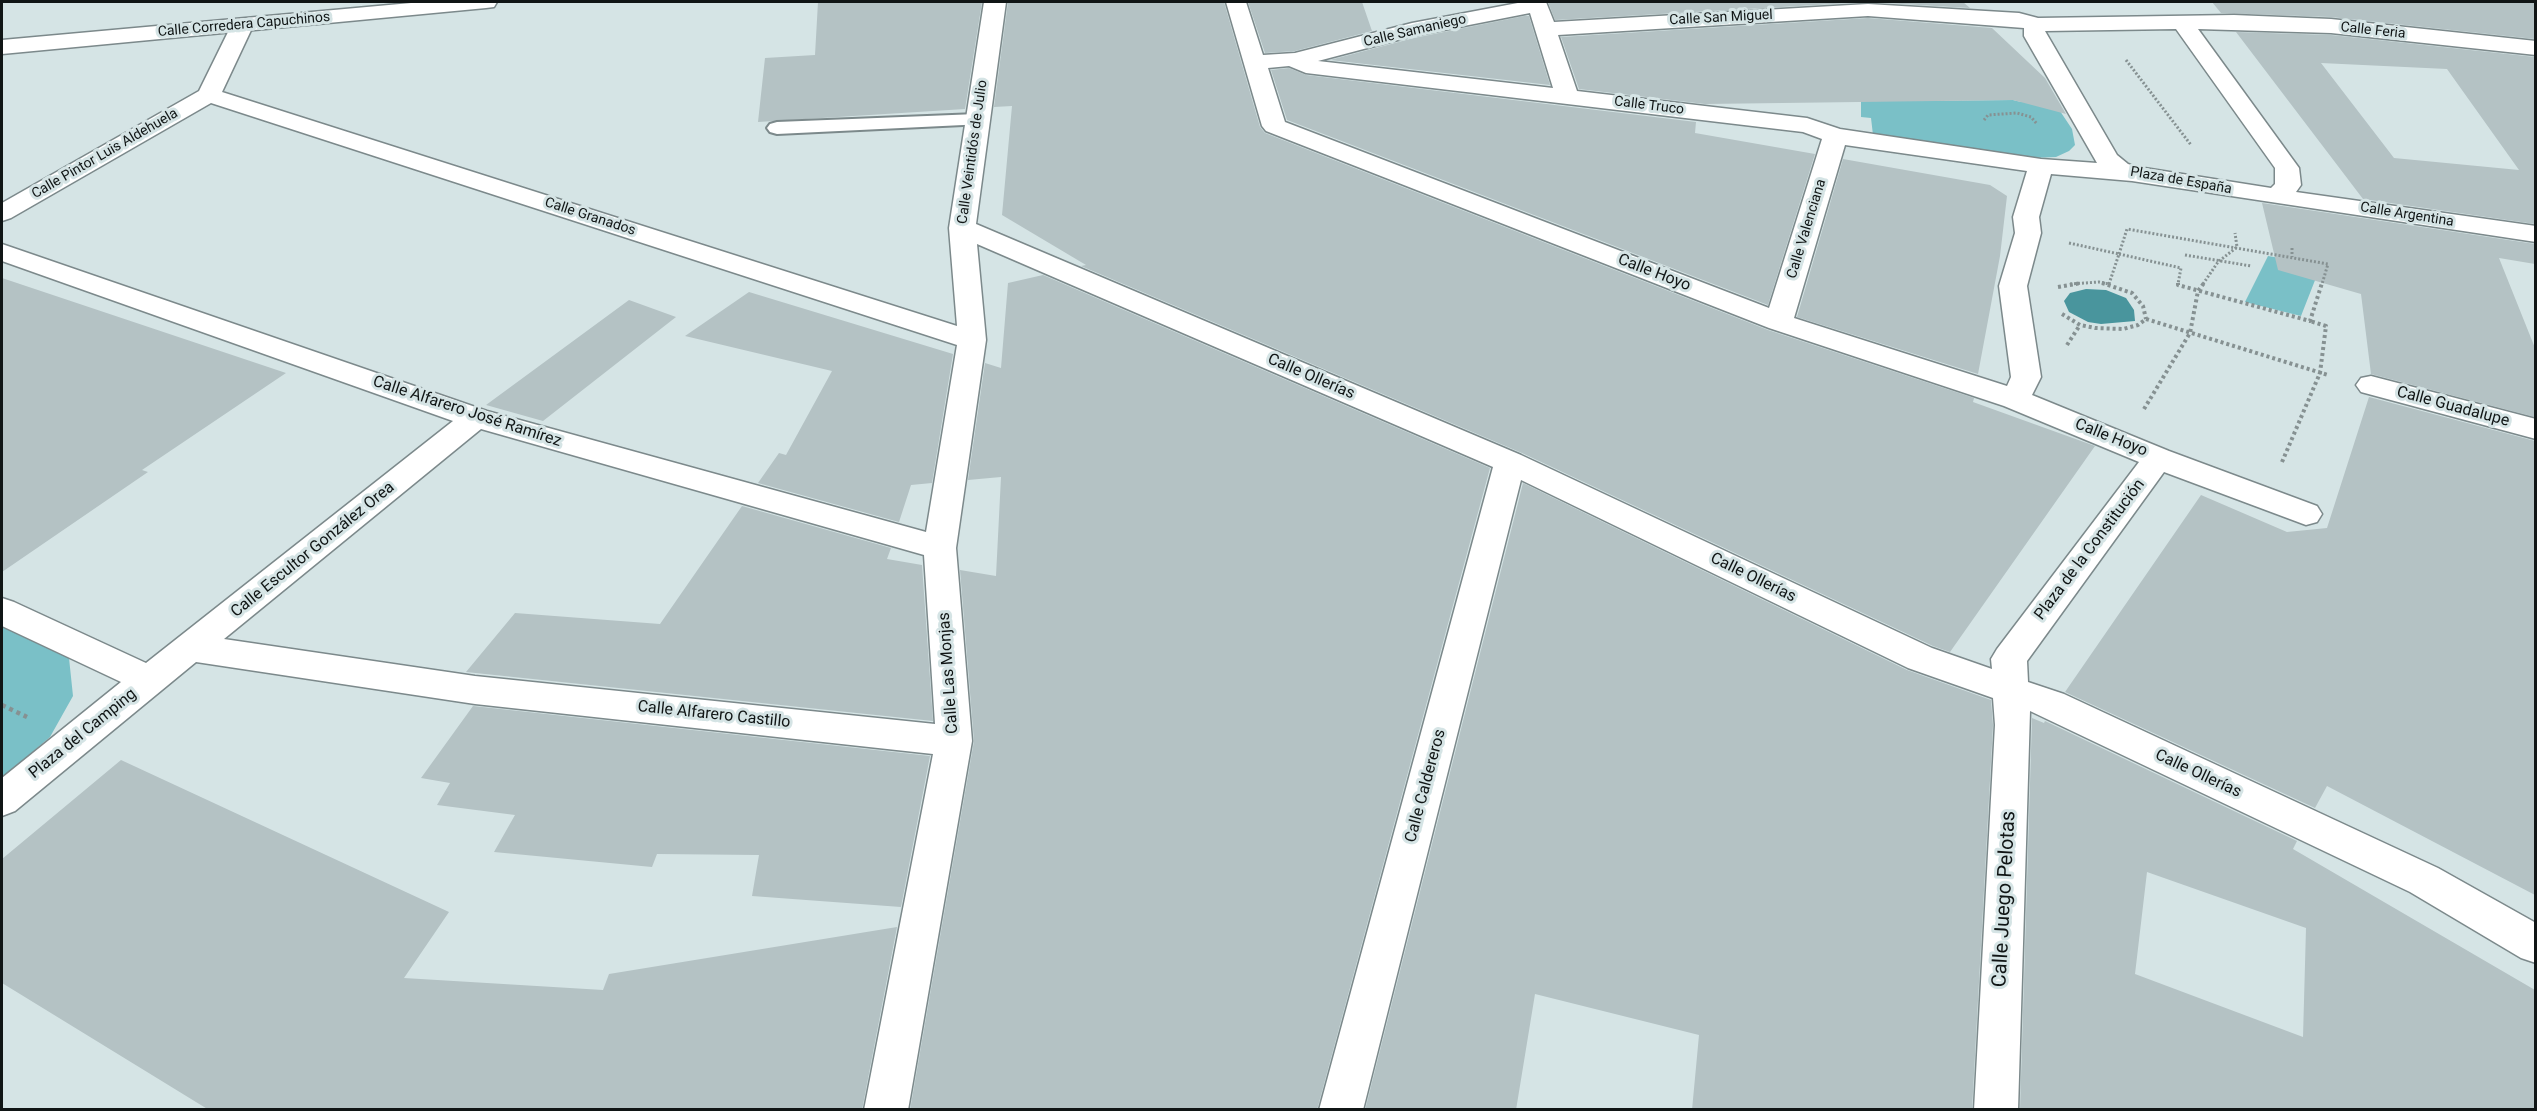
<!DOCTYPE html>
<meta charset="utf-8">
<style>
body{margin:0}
#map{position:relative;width:2537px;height:1111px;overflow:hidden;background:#d5e4e5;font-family:Roboto,sans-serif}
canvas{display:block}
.frame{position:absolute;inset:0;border:3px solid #101515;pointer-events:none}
</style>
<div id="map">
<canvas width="2537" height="1111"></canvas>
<div class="frame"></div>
</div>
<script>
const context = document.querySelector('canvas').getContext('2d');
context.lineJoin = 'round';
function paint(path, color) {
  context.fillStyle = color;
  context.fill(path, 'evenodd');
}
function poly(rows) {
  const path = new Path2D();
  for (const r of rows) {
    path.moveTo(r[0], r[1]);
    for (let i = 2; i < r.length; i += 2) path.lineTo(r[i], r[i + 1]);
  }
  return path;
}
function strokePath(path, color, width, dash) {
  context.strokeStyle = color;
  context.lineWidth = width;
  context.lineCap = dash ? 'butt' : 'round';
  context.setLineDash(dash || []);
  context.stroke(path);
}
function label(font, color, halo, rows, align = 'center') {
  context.font = font + ' Roboto,sans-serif';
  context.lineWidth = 6;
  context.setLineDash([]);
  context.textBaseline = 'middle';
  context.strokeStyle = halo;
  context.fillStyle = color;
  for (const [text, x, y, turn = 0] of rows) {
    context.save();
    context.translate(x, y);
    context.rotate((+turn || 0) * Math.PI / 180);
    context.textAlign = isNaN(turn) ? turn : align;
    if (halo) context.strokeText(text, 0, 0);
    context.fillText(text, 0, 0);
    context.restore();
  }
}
paint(poly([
 [1915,91,1921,101,2013,100,2021,102,2052,99,2072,129,2075,145,2069,151,2056,157,2032,158,1873,135,1871,118,1861,117,1861,96],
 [2268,256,2321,265,2301,316,2245,302],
 [2,625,69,658,73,696,50,737,2,778]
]), '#7ac0c7');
paint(poly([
 [2086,289,2106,290,2126,298,2134,310,2135,321,2101,324,2088,322,2069,312,2064,301,2070,293]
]), '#49959d');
paint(poly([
 [818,2,982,2,965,109,758,122,765,58,815,55],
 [1008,2,1224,2,1260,127,1265,133,1768,330,1974,398,1973,402,2095,446,1950,652,1933,646,1522,453,1081,266,1086,265,1002,215,1012,106,994,107],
 [1248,2,1362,2,1372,31,1295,51,1265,53],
 [1548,2,1963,2,1970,8,1868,2,1555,20],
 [2212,2,2535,2,2535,39,2331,17,2221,13],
 [1524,16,1529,16,1550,85,1330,60,1414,38],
 [1868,18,1992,28,2045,78,2066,114,2013,100,1705,104,1579,89,1561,37],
 [2236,32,2331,35,2535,57,2535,224,2363,199],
 [2321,63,2447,69,2519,170,2394,158],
 [1289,68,1306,75,1696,122,1695,133,1815,154,1768,305,1287,120,1271,70],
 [1843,159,1990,185,2007,196,2000,256,1978,374,1797,317],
 [2262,203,2535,244,2535,264,2499,258,2535,348,2535,417,2371,374,2361,294,2278,270],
 [1043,275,1490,468,1317,1110,910,1110,974,741,960,570,996,576,1001,477,968,480,985,363,1001,368,1008,283],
 [2,278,286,373,142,470,148,472,2,572],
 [749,292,953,354,932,483,911,485,899,522,758,483,779,453,786,455,832,371,685,336],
 [629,300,676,317,543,421,486,405],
 [2369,397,2535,441,2535,895,2327,786,2315,808,2065,692,2201,495,2287,532,2327,528],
 [1523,483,1907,670,1991,700,1993,725,1972,1110,1692,1110,1699,1035,1535,994,1516,1110,1365,1110],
 [742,506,891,548,887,559,922,565,933,721,466,672,515,613,660,624],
 [473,706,930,756,901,907,752,896,759,855,657,854,652,867,494,852,515,815,437,805,450,783,421,778],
 [2032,718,2044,723,2045,721,2297,841,2293,849,2535,990,2535,1110,2020,1110],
 [2147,872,2306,928,2303,1037,2135,974],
 [121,760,449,912,404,978,603,990,609,974,897,927,862,1110,209,1110,2,983,2,859]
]), '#b4c2c4');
const lane = poly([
 [977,114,984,116,987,120,984,124,777,134,770,132,767,128,770,124,777,122,977,114]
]);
const street = poly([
 [984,2,1006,2,976,224,1521,455,1932,648,1992,669,1991,659,1997,649,2139,462,2004,406,1769,328,1266,131,1262,126,1226,2,1246,2,1263,55,1295,53,1412,23,1523,2,1546,2,1554,22,1868,4,2019,13,2038,18,2234,15,2331,19,2536,41,2536,55,2331,33,2198,29,2299,168,2301,185,2296,192,2536,226,2536,242,2132,181,2051,174,2039,217,2041,233,2027,286,2041,377,2032,395,2169,451,2317,506,2322,514,2317,522,2306,525,2164,472,2027,661,2028,682,2064,694,2438,868,2536,923,2536,963,2521,958,2410,892,2030,711,2018,1110,1974,1110,1995,725,1993,698,1908,668,1521,480,1363,1110,1319,1110,1493,467,977,244,986,340,956,548,972,741,908,1110,864,1110,933,754,475,704,196,662,15,811,2,816,2,778,121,682,2,626,2,598,14,602,146,663,453,421,2,261,2,244,487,411,926,532,957,345,211,103,11,218,2,221,2,203,199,91,231,26,234,21,242,19,250,21,253,26,222,92,957,326,949,228,984,2],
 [1530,13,1553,88,1318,61,1413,36,1530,13],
 [1868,16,2024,28,2024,36,2097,163,2041,159,1840,129,1807,118,1577,91,1558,35,1868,16],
 [2176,29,2275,168,2275,184,2271,188,2138,167,2128,164,2117,155,2045,31,2176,29],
 [1289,66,1306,73,1803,132,1822,139,1769,308,1285,122,1268,68,1289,66],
 [1845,145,2027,171,2013,217,2015,233,1999,286,2011,377,2007,386,1794,318,1845,145],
 [481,429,924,555,935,724,475,676,224,639,481,429],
 [2371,376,2536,419,2536,439,2361,392,2356,385,2361,378,2371,376]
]);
const secondary = poly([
 [422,2,497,2,494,7,486,8,2,54,2,40,422,2]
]);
strokePath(lane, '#7c898b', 4);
strokePath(street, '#7c898b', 3);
strokePath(secondary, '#7c898b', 3);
strokePath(poly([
 [2126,60,2191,145],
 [1984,120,1988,115,2017,113,2031,117,2037,124],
 [2069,243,2119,254],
 [2292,248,2292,257],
 [2119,254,2181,268,2178,284],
 [2119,254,2127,229,2328,264,2322,284],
 [2185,255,2251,266],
 [2070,284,2099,282,2109,284],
 [2109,284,2119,254],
 [2203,284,2218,262,2237,247,2235,233]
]), '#869192', 3, [2, 2]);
strokePath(poly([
 [2102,283,2132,293,2143,306,2146,319],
 [2178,283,2178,285,2310,321,2322,283],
 [2058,287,2081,283],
 [2062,314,2080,325,2095,328,2123,329,2138,325,2146,319,2328,375],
 [2067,345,2080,325],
 [2144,409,2190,333,2198,291,2204,283],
 [2282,462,2320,373,2326,326,2310,321]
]), '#869192', 4, [3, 3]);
strokePath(poly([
 [2,705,27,717]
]), '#869192', 4.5, [4, 4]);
paint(lane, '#fff');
paint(street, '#fff');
paint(secondary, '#fff');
label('14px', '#101515', '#d5e4e5', [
 ["Calle San Miguel",1721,18,-3],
 ["Calle Corredera Capuchinos",244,25,-5],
 ["Calle Samaniego",1415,31,-13],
 ["Calle Feria",2373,31,6],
 ["Calle Truco",1649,106,7],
 ["Calle Veintidós de Julio",973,152,-82],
 ["Calle Pintor Luis Aldehuela",105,154,-30],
 ["Plaza de España",2181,181,10],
 ["Calle Argentina",2407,215,9],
 ["Calle Granados",590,217,18],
 ["Calle Valenciana",1807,229,-73]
]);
label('16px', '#101515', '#d5e4e5', [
 ["Calle Hoyo",1654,273,21],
 ["Calle Ollerías",1311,377,23],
 ["Calle Guadalupe",2453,407,15],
 ["Calle Alfarero José Ramírez",467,412,18],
 ["Calle Hoyo",2111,438,22],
 ["Calle Escultor González Orea",313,550,-39],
 ["Plaza de la Constitución",2090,550,-53],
 ["Calle Ollerías",1753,578,26],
 ["Calle Las Monjas",949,673,-94],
 ["Calle Alfarero Castillo",714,715,6],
 ["Plaza del Camping",83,734,-39],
 ["Calle Ollerías",2198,774,25],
 ["Calle Caldereros",1426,786,-75]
]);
label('20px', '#101515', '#d5e4e5', [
 ["Calle Juego Pelotas",2005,899,-87]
]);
</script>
